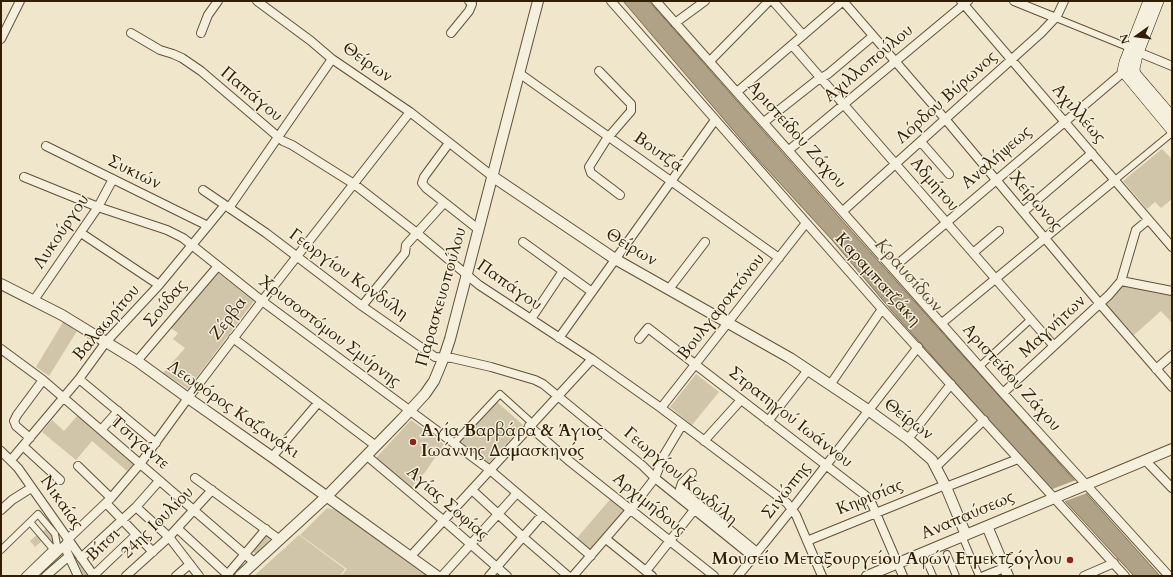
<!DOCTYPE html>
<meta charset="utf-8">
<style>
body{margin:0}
#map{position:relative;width:1173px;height:577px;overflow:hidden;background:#f0e6cb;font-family:Cardo,serif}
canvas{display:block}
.frame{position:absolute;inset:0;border:2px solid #321f03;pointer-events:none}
.north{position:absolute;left:1117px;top:16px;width:40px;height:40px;-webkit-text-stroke:3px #f5efdd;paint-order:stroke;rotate:256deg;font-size:11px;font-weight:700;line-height:16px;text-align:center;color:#321f03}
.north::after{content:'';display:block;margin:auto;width:14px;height:18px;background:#321f03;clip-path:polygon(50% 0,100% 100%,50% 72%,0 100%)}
</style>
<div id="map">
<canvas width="1173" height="577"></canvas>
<div class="frame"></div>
<div class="north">N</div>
</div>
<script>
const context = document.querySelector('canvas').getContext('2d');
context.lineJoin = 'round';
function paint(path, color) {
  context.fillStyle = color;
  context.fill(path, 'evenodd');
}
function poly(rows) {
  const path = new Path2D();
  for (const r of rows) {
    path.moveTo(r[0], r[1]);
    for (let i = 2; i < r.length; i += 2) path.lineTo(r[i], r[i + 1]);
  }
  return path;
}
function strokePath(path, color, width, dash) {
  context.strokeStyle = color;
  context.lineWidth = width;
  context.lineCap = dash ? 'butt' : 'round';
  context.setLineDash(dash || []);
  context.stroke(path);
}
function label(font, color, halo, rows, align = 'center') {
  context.font = font + ' Cardo,serif';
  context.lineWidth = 3;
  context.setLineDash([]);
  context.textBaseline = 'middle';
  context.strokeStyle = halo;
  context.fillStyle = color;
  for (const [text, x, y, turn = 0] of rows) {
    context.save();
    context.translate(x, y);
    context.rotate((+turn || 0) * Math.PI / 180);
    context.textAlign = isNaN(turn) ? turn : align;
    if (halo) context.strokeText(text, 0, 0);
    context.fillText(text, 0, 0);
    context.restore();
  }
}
paint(poly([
 [1162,149,1172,159,1172,199,1161,208,1155,202,1147,209,1123,181],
 [218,273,254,301,188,389,163,373,185,348,173,339,178,333,171,328],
 [1125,283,1172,293,1172,323,1161,311,1134,335,1106,305],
 [63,322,77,331,49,376,36,367],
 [696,374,719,392,692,425,670,407],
 [495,400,523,425,488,464,458,441],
 [78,415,134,463,127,471,92,441,76,460,42,432,52,420,64,431],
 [411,420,444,444,426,471,411,488,376,458],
 [613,496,627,509,592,551,577,538],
 [327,508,337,510,429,576,341,576,347,569,300,535],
 [48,527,54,536,54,546,42,532],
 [266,532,272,537,256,554,251,549],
 [38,534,43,540,35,547,30,541],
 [299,535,345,569,340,576,254,576],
 [74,555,88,576,81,576,73,558]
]), '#d0c4a9');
const water = poly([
 [623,1,649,1,846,225,1160,576,1134,576,1065,501,1044,482,892,311,833,241,756,157,623,1]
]);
paint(water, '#afa287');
strokePath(water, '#7d6e52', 1);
paint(poly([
 [1076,480,1087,493,1063,502,1050,490]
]), '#f0e6cb');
const pedestrian = poly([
 [1056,18,1130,48],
 [1115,180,1172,133],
 [980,366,1031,319],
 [454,443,500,394,532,423],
 [30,522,53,549],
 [962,536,979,576],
 [1,550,38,514,55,534,57,545,25,576],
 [923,553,933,576],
 [947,554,956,576]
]);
const minor = poly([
 [257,1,311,41,332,59,410,112,492,176],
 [611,1,882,309,1125,576],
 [656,1,1003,393,1169,576],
 [773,1,803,35],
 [843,1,946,120,1100,304,1172,387],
 [961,1,1172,247],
 [1014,1,1056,18],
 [675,23,705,1],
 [131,33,160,50,173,54,182,58,201,71,283,141,292,145,354,184,418,234,479,285,592,359,661,408,787,503,796,515,822,576],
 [201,33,208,15,218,1],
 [451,33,469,11,472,4,469,1],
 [1,39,20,1],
 [792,45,1054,346],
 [1138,52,1172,66],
 [710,61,769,1],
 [599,71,631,104,631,111,606,140,589,167,591,173,620,195],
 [519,73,779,258],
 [737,92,843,1],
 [764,122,816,81,828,74,873,36],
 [921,142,949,174],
 [449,143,424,177,422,183,426,188,478,229],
 [46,146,208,226],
 [789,150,968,1],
 [24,177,98,207,167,230,183,238,262,301,490,470,591,556],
 [203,190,266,233,362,306,435,357,452,358,491,367,535,380,543,384,643,466,655,478,753,557],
 [229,208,332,59],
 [843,211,1041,33,1057,16,1064,1],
 [1023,212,1092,153],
 [81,233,159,285],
 [523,242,592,292],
 [973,253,999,231],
 [893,268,1127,69],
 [1121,281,1172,291],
 [669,289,705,242],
 [34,300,98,207,113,179],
 [362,306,405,253,406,245,444,203],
 [531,319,563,271],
 [942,323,1115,180],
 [233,338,376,446],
 [559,338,715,120],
 [639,339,648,328,866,496,872,504,903,576],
 [1,349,43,380,255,563],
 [137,361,218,266],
 [1156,369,1172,355],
 [79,379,156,443],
 [830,385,882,309],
 [1003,393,1109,295,1121,281,1136,230,1148,220],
 [661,408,806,223],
 [768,421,808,370],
 [529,426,568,460,714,576],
 [101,430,118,411],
 [30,438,16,426,14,421,17,415,43,380],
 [908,439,951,384],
 [704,441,741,400],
 [23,446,60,480],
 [1,451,18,468,94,576],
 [367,456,443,520,507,576],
 [272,457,318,403],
 [11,460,79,379,106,342,159,285,225,205],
 [1145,460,1172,488],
 [78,466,111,498],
 [936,467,984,420],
 [692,473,682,483,680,489,757,552],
 [195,478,280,540],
 [946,487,1018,459],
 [472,490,523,537,568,576],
 [106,503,153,552],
 [136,507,169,537,199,576],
 [1,510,12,500,31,488],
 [178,529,229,576],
 [606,539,652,576],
 [807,541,945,485],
 [410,557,592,359],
 [81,558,136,507,159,481],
 [646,571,698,505],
 [228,574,266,529],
 [32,576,66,544],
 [46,576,69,556],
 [78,576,67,552,66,544,68,539,111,498,140,464,188,398,262,301,410,112],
 [93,576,136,535],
 [126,576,169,537,212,490],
 [176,576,190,564],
 [442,576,517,493],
 [489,576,542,515],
 [573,576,631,509,655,478,664,455,682,425],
 [738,576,792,509,918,347],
 [984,576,1004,568],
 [1084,576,1114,563]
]);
const tertiary = poly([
 [492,176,615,259,790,358,868,410,908,439,932,460,946,487,966,535],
 [1,284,62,315,137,361,188,398,272,457,437,576],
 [987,526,1008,576],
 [240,576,327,496,402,419,425,394,434,381,444,357,450,339,538,1],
 [867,576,1172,449]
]);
const secondary = poly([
 [1149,1,1125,62,1123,71,1172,130],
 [1158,1,1137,55,1134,69,1135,74,1172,117]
]);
strokePath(pedestrian, '#625135', 8);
strokePath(minor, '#625135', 10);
strokePath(tertiary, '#625135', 12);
strokePath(secondary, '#321f03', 12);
strokePath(pedestrian, '#f5efdd', 6);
strokePath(minor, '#f5efdd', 8);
strokePath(tertiary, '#f5efdd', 10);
strokePath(secondary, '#f5efdd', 11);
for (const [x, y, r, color] of [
 [413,442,4,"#8f2418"],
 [1070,560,4,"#8f2418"]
]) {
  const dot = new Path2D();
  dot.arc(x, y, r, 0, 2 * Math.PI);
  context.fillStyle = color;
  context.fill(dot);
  strokePath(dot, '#f5efdd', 1.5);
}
label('17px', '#321f03', '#f5efdd', [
 ["Θείρων",367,63,35],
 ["Αχιλλοπούλου",869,64,-40],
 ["Παπάγου",251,95,40],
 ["Λόρδου Βύρωνος",947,98,-42],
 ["Αχιλλέως",1078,114,49],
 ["Αριστείδου Ζάχου",796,135,48],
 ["Βουτζά",658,153,35],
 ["Αναλήψεως",997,158,-41],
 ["Συκιών",134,173,26],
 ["Αδμήτου",934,185,49],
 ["Χείρωνος",1035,202,50],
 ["Λυκούργου",62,232,-56],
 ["Θείρων",631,248,31],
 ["Γεωργίου Κονδύλη",348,275,36],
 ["Καραμπατζάκη",877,280,48],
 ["Παπάγου",509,286,35],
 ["Παρασκευοπούλου",442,297,-74],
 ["Σούδας",166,304,-50],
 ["Βουλγαροκτόνου",722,307,-52],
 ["Ζέρβα",229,319,-53],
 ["Βαλαωρίτου",107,323,-50],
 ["Μαγνήτων",1053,327,-43],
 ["Χρυσοστόμου Σμύρνης",329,332,37],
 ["Αριστείδου Ζάχου",1011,378,48],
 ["Λεωφόρος Καζανάκι",233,410,35],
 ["Στρατηγού Ιωάννου",790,418,38],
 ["Θείρων",908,420,37],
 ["Τσιγάντε",139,443,41],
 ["Γεωργίου Κονδύλη",680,477,40],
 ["Σινώπης",787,491,-52],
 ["Κηφισίας",870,498,-22],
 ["Νικαίας",61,503,55],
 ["Αγίας Σοφίας",447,504,41],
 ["Αρχιμήδους",649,505,39],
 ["Αναπαύσεως",968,516,-23],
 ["24ης Ιουλίου",158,523,-45],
 ["Βίτσι",104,545,-44]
]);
label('bold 17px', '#321f03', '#f5efdd', [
 ["Αγία Βαρβάρα & Άγιος",421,432],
 ["Ιωάννης Δαμασκηνός",421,452],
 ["Μουσείο Μεταξουργείου Αφών Ετμεκτζόγλου",1062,560,"right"]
], 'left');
label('italic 18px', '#5e4d31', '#f5efdd', [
 ["Κραυσίδων",908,276,48]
]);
</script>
